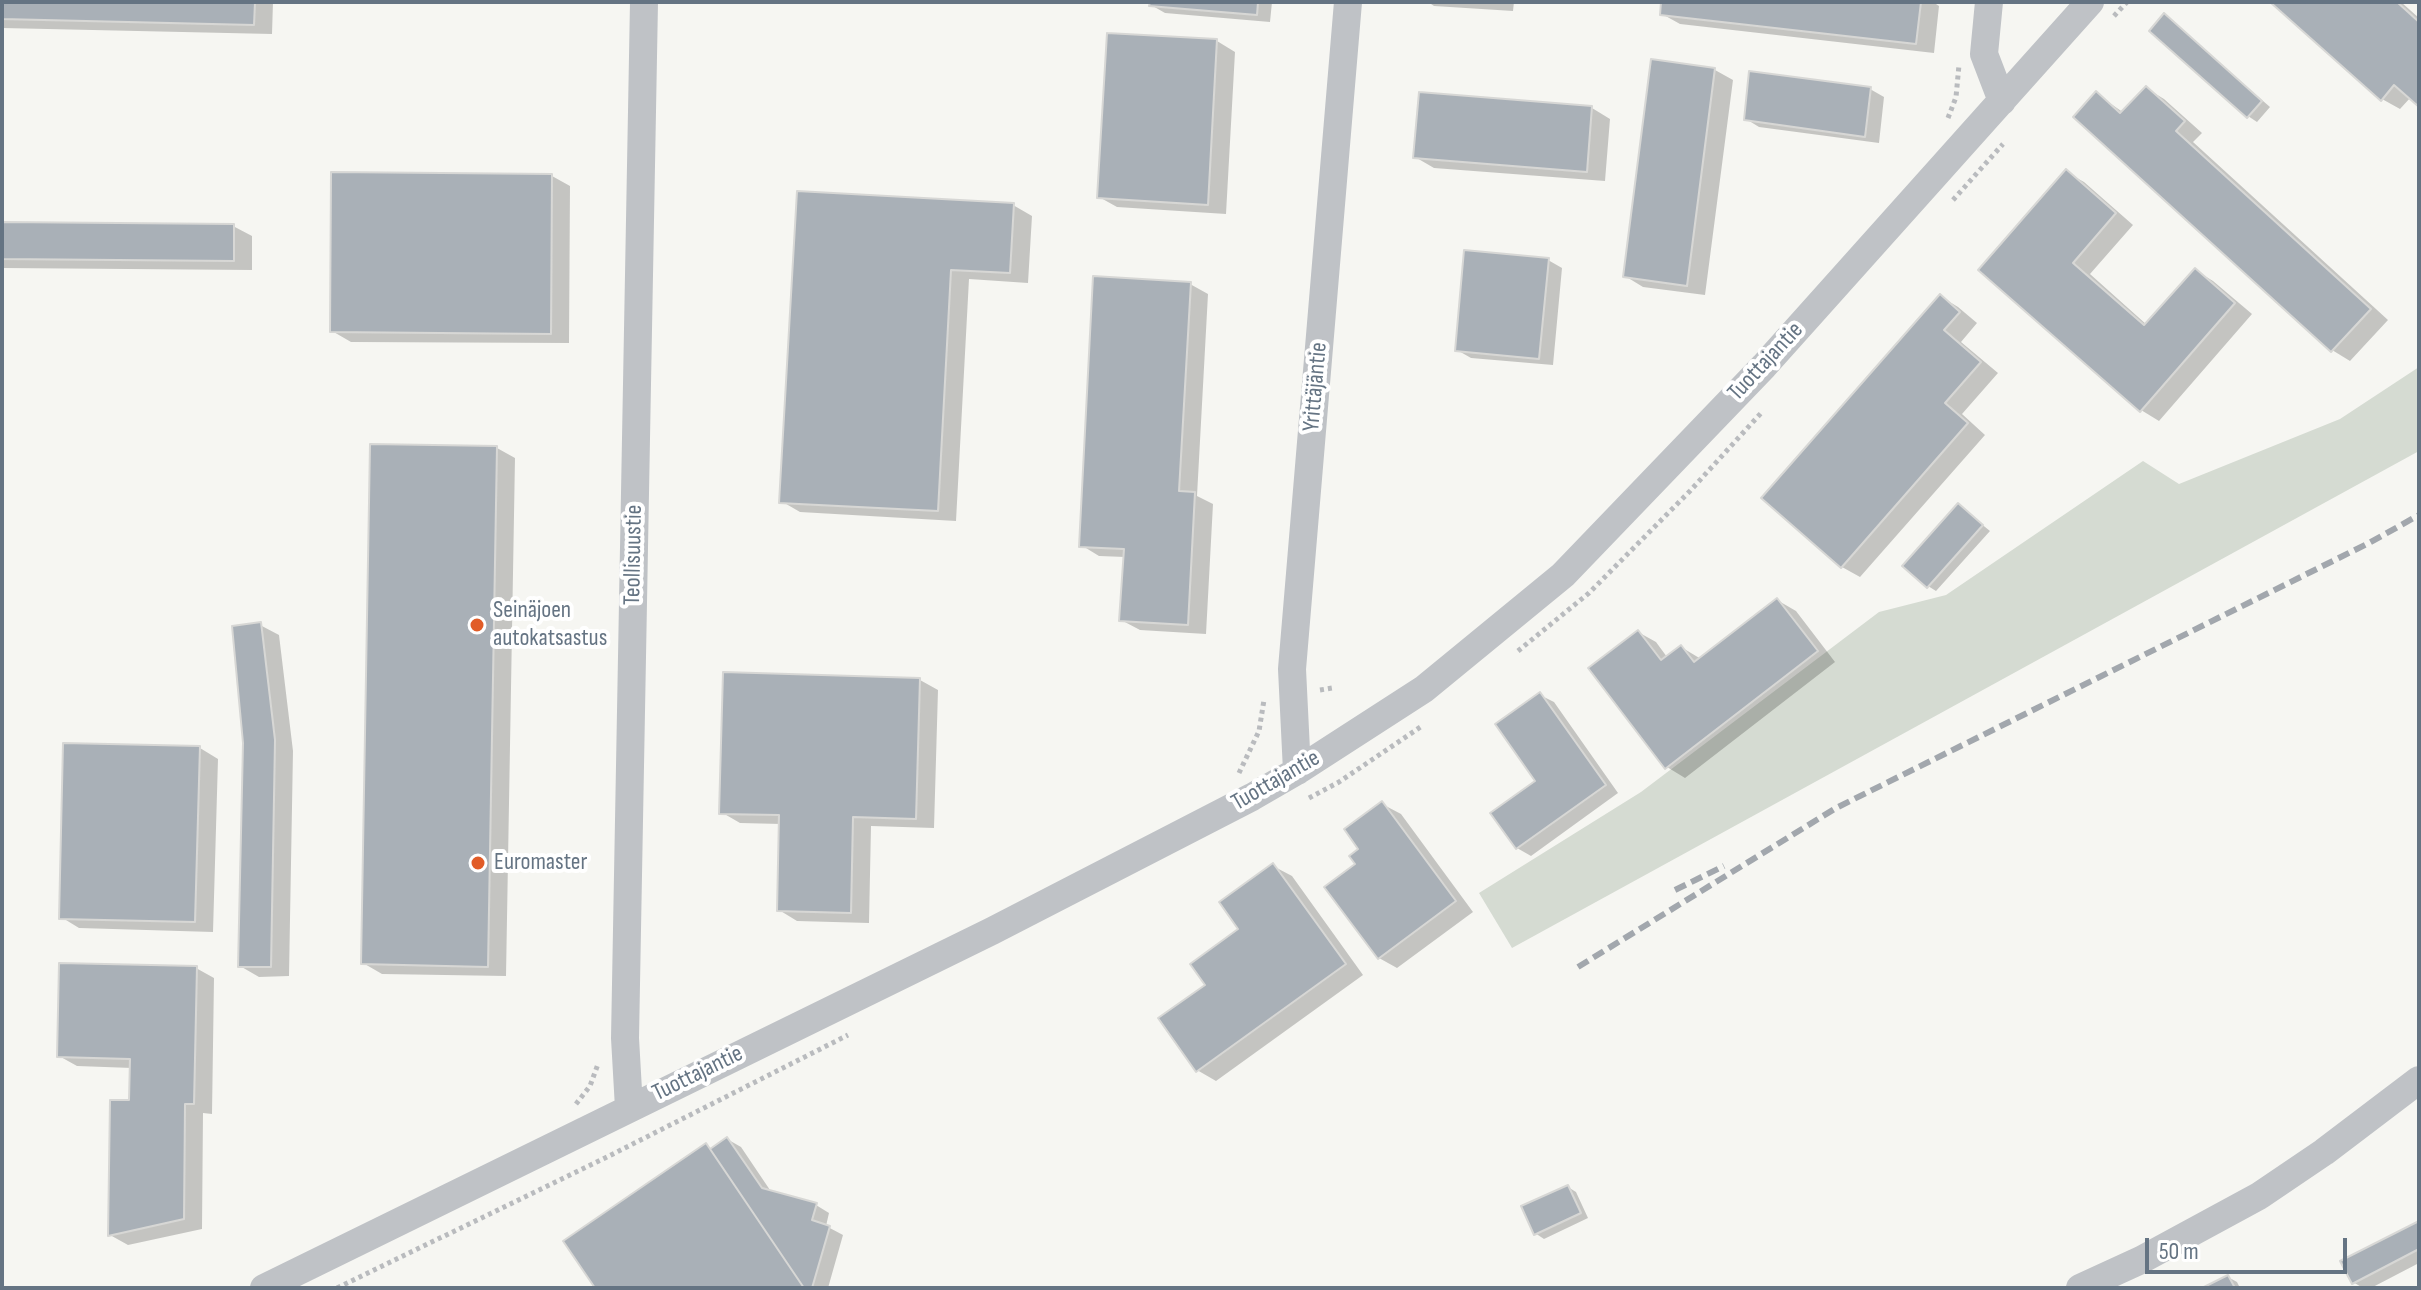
<!DOCTYPE html>
<meta charset="utf-8">
<style>
body{margin:0}
#map{position:relative;width:2421px;height:1290px;overflow:hidden;background:#f6f6f2;font-family:"Sofia Sans Condensed",sans-serif}
canvas{display:block}
.frame{position:absolute;inset:0;border:4px solid #657483;pointer-events:none}
.scale{position:absolute;left:2145px;top:1238px;width:202px;height:36px;box-sizing:border-box;border:4px solid #657483;border-top:0;padding-left:10px;font-size:24px;line-height:28px;white-space:nowrap;color:#657483;-webkit-text-stroke:6px #fff;paint-order:stroke}
</style>
<div id="map">
<canvas width="2421" height="1290"></canvas>
<div class="frame"></div>
<div class="scale">50 m</div>
</div>
<script>
const context = document.querySelector('canvas').getContext('2d');
context.lineJoin = 'round';
function paint(path, color) {
  context.fillStyle = color;
  context.fill(path, 'evenodd');
}
function poly(rows) {
  const path = new Path2D();
  for (const r of rows) {
    path.moveTo(r[0], r[1]);
    for (let i = 2; i < r.length; i += 2) path.lineTo(r[i], r[i + 1]);
  }
  return path;
}
function strokePath(path, color, width, dash) {
  context.strokeStyle = color;
  context.lineWidth = width;
  context.lineCap = dash ? 'butt' : 'round';
  context.setLineDash(dash || []);
  context.stroke(path);
}
function label(font, color, halo, rows, align = 'center') {
  context.font = font + ' "Sofia Sans Condensed",sans-serif';
  context.lineWidth = 8;
  context.setLineDash([]);
  context.textBaseline = 'middle';
  context.strokeStyle = halo;
  context.fillStyle = color;
  for (const [text, x, y, turn = 0] of rows) {
    context.save();
    context.translate(x, y);
    context.rotate((+turn || 0) * Math.PI / 180);
    context.textAlign = isNaN(turn) ? turn : align;
    if (halo) context.strokeText(text, 0, 0);
    context.fillText(text, 0, 0);
    context.restore();
  }
}
paint(poly([
 [2419,367,2419,451,1512,948,1479,893,1641,792,1879,612,1946,595,2143,461,2179,484,2340,419]
]), '#d5dbd2');
paint(poly([
 [2,2,273,2,272,34,2,28],
 [1152,2,1272,2,1270,22,1165,13,1151,5],
 [1428,2,1514,2,1513,11,1434,6],
 [1663,2,1933,2,1939,6,1934,53,1680,24,1662,14],
 [2273,2,2401,2,2419,18,2419,104,2411,97,2400,109,2382,99],
 [2165,16,2270,107,2257,122,2248,116],
 [1217,41,1235,52,1226,214,1117,207,1099,197],
 [1653,62,1715,70,1733,80,1705,295,1643,287,1625,276],
 [2146,88,2164,99,2202,133,2193,142,2388,320,2350,361,2332,350,2097,94,2124,113],
 [1870,89,1884,97,1879,143,1759,127,1746,119],
 [1421,95,1592,108,1610,119,1605,181,1434,168,1415,157],
 [2066,172,2084,182,2133,225,2090,274,2147,325,2195,270,2213,281,2252,314,2159,421,2141,410,1981,270],
 [552,176,570,186,569,343,351,342,332,331],
 [798,193,1013,205,1032,216,1028,283,969,279,956,521,800,512,781,501],
 [2,224,233,226,252,236,252,270,2,268],
 [1548,260,1562,268,1553,365,1471,358,1457,350],
 [1190,284,1208,294,1197,496,1213,504,1206,634,1140,630,1121,620,1125,557,1099,556,1081,545],
 [1940,296,1958,307,1977,323,1961,342,1998,373,1962,414,1985,435,1860,577,1842,567,1764,498],
 [497,448,515,458,506,976,382,974,363,963],
 [1958,505,1990,531,1936,591,1928,586],
 [1777,600,1796,611,1835,662,1685,778,1667,767,1638,632,1656,642,1667,657,1681,647,1701,659],
 [260,625,279,635,293,751,289,976,259,977,240,966],
 [920,680,938,690,934,828,871,826,869,923,797,921,779,910,781,824,740,823,721,812],
 [1540,695,1554,702,1618,793,1531,856,1517,848,1538,781],
 [200,748,218,759,213,932,79,928,61,917],
 [1382,804,1401,814,1473,912,1397,968,1379,958,1357,864],
 [1273,866,1292,876,1363,975,1216,1081,1197,1070,1241,929],
 [196,968,214,978,212,1114,203,1113,202,1229,128,1245,110,1235,131,1102,132,1068,77,1066,59,1056],
 [727,1139,741,1147,772,1193,816,1205,829,1213,826,1226,843,1235,828,1288,597,1288,706,1146,712,1149],
 [1568,1187,1576,1192,1588,1218,1544,1239,1535,1233],
 [2419,1223,2419,1263,2371,1288,2363,1288,2353,1282],
 [2228,1277,2237,1282,2240,1288,2206,1288]
]), '#0003');
const building = poly([
 [2,2,255,2,254,25,2,19,2,2],
 [1150,2,1258,2,1257,15,1149,6,1150,2],
 [1661,2,1921,2,1916,44,1660,15,1661,2],
 [2270,2,2397,2,2419,22,2419,107,2394,85,2381,101,2270,2],
 [2164,13,2262,101,2247,118,2149,31,2164,13],
 [1107,33,1217,39,1208,205,1097,198,1107,33],
 [1651,59,1715,68,1687,286,1623,277,1651,59],
 [1749,71,1871,87,1865,137,1744,120,1749,71],
 [2146,86,2185,121,2176,131,2371,309,2331,352,2073,117,2096,91,2120,113,2146,86],
 [1419,92,1592,106,1587,172,1413,158,1419,92],
 [2066,169,2116,213,2073,263,2144,325,2195,268,2235,303,2140,412,1978,270,2066,169],
 [331,172,552,174,551,334,330,332,331,172],
 [797,191,1014,203,1010,273,951,270,938,511,779,503,797,191],
 [2,222,234,224,234,261,2,259,2,222],
 [1464,250,1549,258,1539,359,1455,351,1464,250],
 [1093,276,1191,282,1179,491,1195,492,1188,625,1119,621,1124,549,1079,547,1093,276],
 [1940,294,1960,312,1944,330,1981,362,1945,403,1968,423,1841,568,1761,498,1940,294],
 [370,444,497,446,488,967,361,964,370,444],
 [1958,503,1983,525,1927,588,1902,566,1958,503],
 [1777,598,1818,651,1665,769,1588,668,1638,630,1661,660,1681,645,1694,662,1777,598],
 [261,622,275,740,271,967,238,967,243,743,232,626,261,622],
 [723,672,920,678,916,819,853,817,851,913,777,911,779,815,719,814,723,672],
 [1540,692,1606,785,1516,849,1490,813,1535,781,1495,724,1540,692],
 [63,743,200,746,195,922,59,919,63,743],
 [1382,801,1456,901,1378,959,1324,887,1355,864,1349,856,1358,849,1344,829,1382,801],
 [1273,863,1346,964,1196,1072,1158,1018,1205,985,1190,964,1238,929,1219,902,1273,863],
 [59,963,197,966,194,1104,185,1104,184,1219,108,1236,110,1100,129,1100,130,1059,57,1057,59,963],
 [727,1137,762,1188,817,1203,812,1220,830,1226,812,1288,804,1288,710,1149,727,1137],
 [706,1143,804,1288,595,1288,563,1241,706,1143],
 [1568,1185,1581,1213,1534,1235,1521,1206,1568,1185],
 [2419,1221,2419,1249,2352,1284,2340,1261,2419,1221],
 [2228,1275,2235,1288,2202,1288,2228,1275]
]);
paint(building, '#a9b0b7');
strokePath(building, '#d7d7d5', 2);
strokePath(poly([
 [2114,16,2127,2],
 [1948,118,1956,97,1959,65],
 [1953,200,2003,144],
 [1518,651,1589,593,1690,491,1762,412],
 [1320,690,1332,688],
 [1239,773,1259,731,1264,700],
 [1309,798,1339,782,1422,726],
 [576,1104,590,1086,598,1064],
 [337,1288,605,1158,848,1035]
]), '#b9bbbe', 5, [4, 4]);
strokePath(poly([
 [1989,2,1984,54,2002,101],
 [1297,771,1292,669,1348,2],
 [629,1108,625,1038,644,2],
 [264,1288,992,931,1252,797,1297,771,1424,689,1563,575,1764,366,2090,2],
 [2080,1288,2141,1260,2259,1196,2324,1152,2419,1080]
]), '#bfc2c6', 28);
strokePath(poly([
 [1675,890,1724,866],
 [1578,967,1836,808,2369,543,2419,515]
]), '#a2a7ad', 6, [12, 6]);
for (const [x, y, r, color] of [
 [477,625,8,"#e15c28"],
 [478,863,8,"#e15c28"]
]) {
  const dot = new Path2D();
  dot.arc(x, y, r, 0, 2 * Math.PI);
  context.fillStyle = color;
  context.fill(dot);
  strokePath(dot, '#fff', 3);
}
label('24px', '#657483', '#fff', [
 ["Tuottajantie",1766,362,-47],
 ["Yrittäjäntie",1316,387,-85],
 ["Teollisuustie",634,555,-89],
 ["Tuottajantie",1276,781,-30],
 ["Tuottajantie",698,1074,-26]
]);
label('24px', '#657483', '#fff', [
 ["Seinäjoen",493,611],
 ["autokatsastus",493,639],
 ["Euromaster",494,863]
], 'left');
</script>
